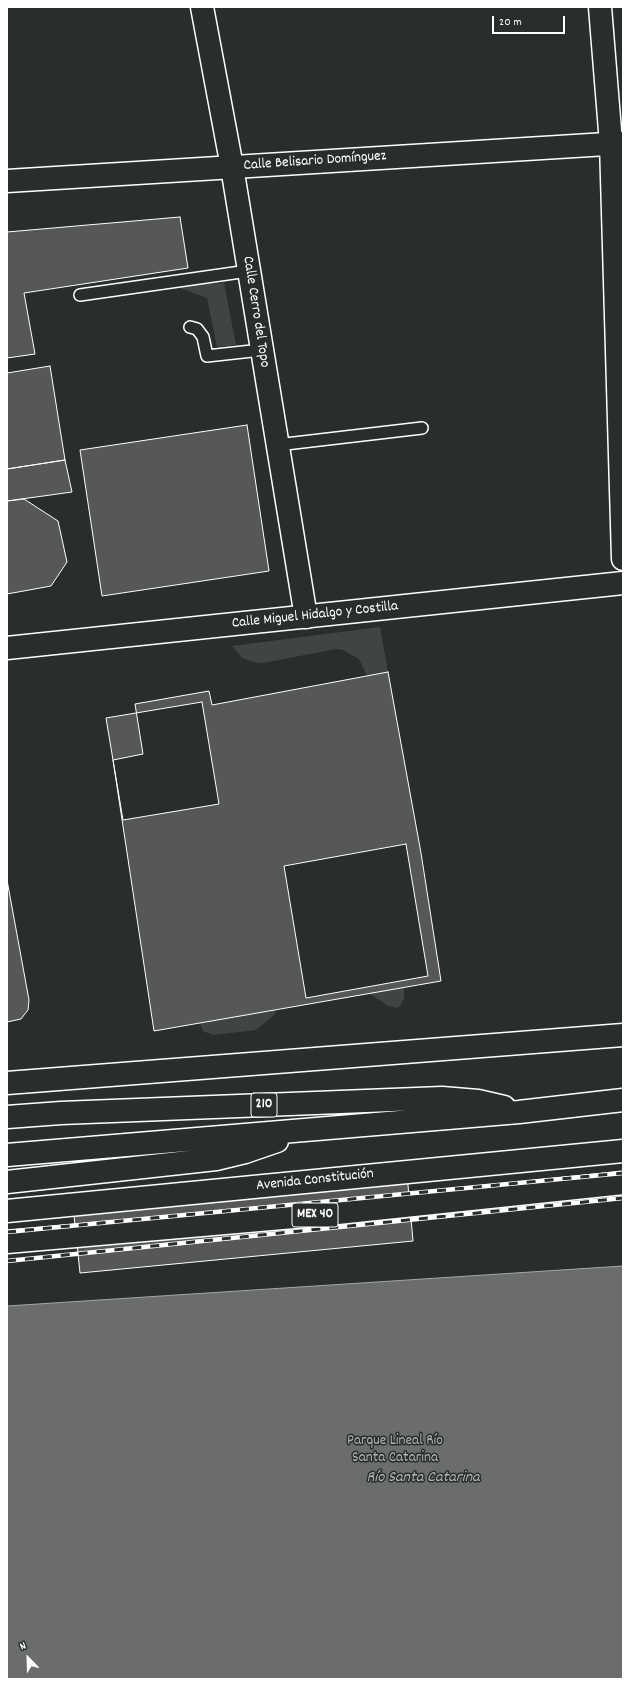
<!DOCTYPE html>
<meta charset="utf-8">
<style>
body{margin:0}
#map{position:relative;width:630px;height:1686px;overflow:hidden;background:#2a2d2e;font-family:Dekko,sans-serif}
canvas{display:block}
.frame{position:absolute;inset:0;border:8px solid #fff;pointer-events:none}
.north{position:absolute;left:8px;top:1638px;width:40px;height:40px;-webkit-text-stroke:3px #2a2d2e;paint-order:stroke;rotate:337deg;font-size:11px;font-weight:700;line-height:16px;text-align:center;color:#fff}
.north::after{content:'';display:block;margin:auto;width:14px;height:18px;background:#fff;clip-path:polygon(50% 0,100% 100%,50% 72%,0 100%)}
.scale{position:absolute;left:492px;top:16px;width:73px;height:18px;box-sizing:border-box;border:2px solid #fff;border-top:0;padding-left:5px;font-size:12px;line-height:14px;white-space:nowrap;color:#fff;-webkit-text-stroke:3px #2a2d2e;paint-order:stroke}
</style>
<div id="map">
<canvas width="630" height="1686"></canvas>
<div class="frame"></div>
<div class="north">N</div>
<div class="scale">20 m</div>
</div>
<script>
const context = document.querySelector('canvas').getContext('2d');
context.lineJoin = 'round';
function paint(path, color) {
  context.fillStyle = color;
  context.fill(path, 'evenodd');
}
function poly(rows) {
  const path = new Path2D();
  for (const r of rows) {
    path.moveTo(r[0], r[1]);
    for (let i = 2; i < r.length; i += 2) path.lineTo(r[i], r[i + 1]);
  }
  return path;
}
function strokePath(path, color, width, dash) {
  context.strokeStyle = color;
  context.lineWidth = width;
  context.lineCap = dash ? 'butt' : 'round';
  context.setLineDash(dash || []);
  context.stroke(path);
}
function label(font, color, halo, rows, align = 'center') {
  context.font = font + ' Dekko,sans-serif';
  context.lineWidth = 3;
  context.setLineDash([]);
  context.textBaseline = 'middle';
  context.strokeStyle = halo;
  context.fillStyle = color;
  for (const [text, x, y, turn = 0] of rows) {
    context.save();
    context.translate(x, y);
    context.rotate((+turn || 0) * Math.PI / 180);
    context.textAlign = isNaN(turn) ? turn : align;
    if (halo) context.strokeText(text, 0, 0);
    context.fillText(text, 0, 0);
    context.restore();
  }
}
paint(poly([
 [224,283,236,345,217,347,207,298,174,286],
 [380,627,388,672,367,676,359,659,343,650,336,649,263,663,253,662,242,658,232,646],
 [404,987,404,998,401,1005,397,1008,388,1006,369,993],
 [276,1009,275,1014,256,1030,213,1035,203,1031,200,1023]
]), '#414445');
const water = poly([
 [623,1266,623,1679,7,1679,7,1306,623,1266]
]);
paint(water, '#6a6c6d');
strokePath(water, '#a6a7a7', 1);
const building = poly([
 [180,217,188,268,24,293,35,354,7,358,7,232,180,217],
 [50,366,65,460,7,469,7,373,50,366],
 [247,425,269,571,102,596,80,450,247,425],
 [65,460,72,492,7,501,7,469,65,460],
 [24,499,58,521,67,562,51,586,7,594,7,501,24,499],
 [388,672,421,853,441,981,154,1031,113,760,143,754,135,704,209,691,212,705,388,672],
 [202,702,219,804,123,820,106,718,202,702],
 [406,844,428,976,306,998,284,866,406,844],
 [7,880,29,1000,28,1010,24,1015,21,1019,7,1022,7,880],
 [407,1174,413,1241,80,1273,73,1206,407,1174]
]);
paint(building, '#555758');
strokePath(building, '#fff', 1);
const service = poly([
 [80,295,248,271],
 [190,327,197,329,203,337,207,356,261,350],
 [277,445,422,428]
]);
const minor = poly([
 [202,7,232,167,306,617],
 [600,7,611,143,623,559]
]);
const tertiary = poly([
 [7,181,623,143],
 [7,648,623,583],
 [7,1083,623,1035]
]);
const primary = poly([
 [7,1211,623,1151]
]);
const trunk = poly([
 [7,1117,61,1113,442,1098,478,1101,504,1107],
 [7,1155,519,1112,623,1100],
 [7,1182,216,1159,245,1152,277,1141],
 [7,1242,328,1214,623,1183]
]);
strokePath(service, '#fff', 14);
strokePath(minor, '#fff', 25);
strokePath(tertiary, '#fff', 25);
strokePath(primary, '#fff', 25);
strokePath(trunk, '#fff', 25);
strokePath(service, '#2a2d2e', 11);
strokePath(minor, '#2a2d2e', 22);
strokePath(tertiary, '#2a2d2e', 22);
strokePath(primary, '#2a2d2e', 22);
strokePath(trunk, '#2a2d2e', 22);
const rail = poly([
 [7,1232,623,1173],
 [7,1261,623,1198]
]);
strokePath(rail, '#fff', 4.5);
strokePath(rail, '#2a2d2e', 3, [9]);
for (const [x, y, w] of [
 [264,1105,26],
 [315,1215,46]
]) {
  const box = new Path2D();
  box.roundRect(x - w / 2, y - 12, w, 24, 3);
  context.fillStyle = '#2a2d2e';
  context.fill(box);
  strokePath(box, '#fff', 1);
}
label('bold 14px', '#fff', null, [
 ["210",264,1105],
 ["MEX 40",315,1215]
]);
label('15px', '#fff', '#2a2d2e', [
 ["Calle Belisario Domínguez",315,162,-4],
 ["Calle Cerro del Topo",255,312,81],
 ["Calle Miguel Hidalgo y Costilla",315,616,-6],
 ["Avenida Constitución",315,1181,-6]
]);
label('15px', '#b3b4b5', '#2a2d2e', [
 ["Parque Lineal Río",395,1442],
 ["Santa Catarina",395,1459]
]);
label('italic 16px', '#b4b6b6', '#2a2d2e', [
 ["Río Santa Catarina",423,1479]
]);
</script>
